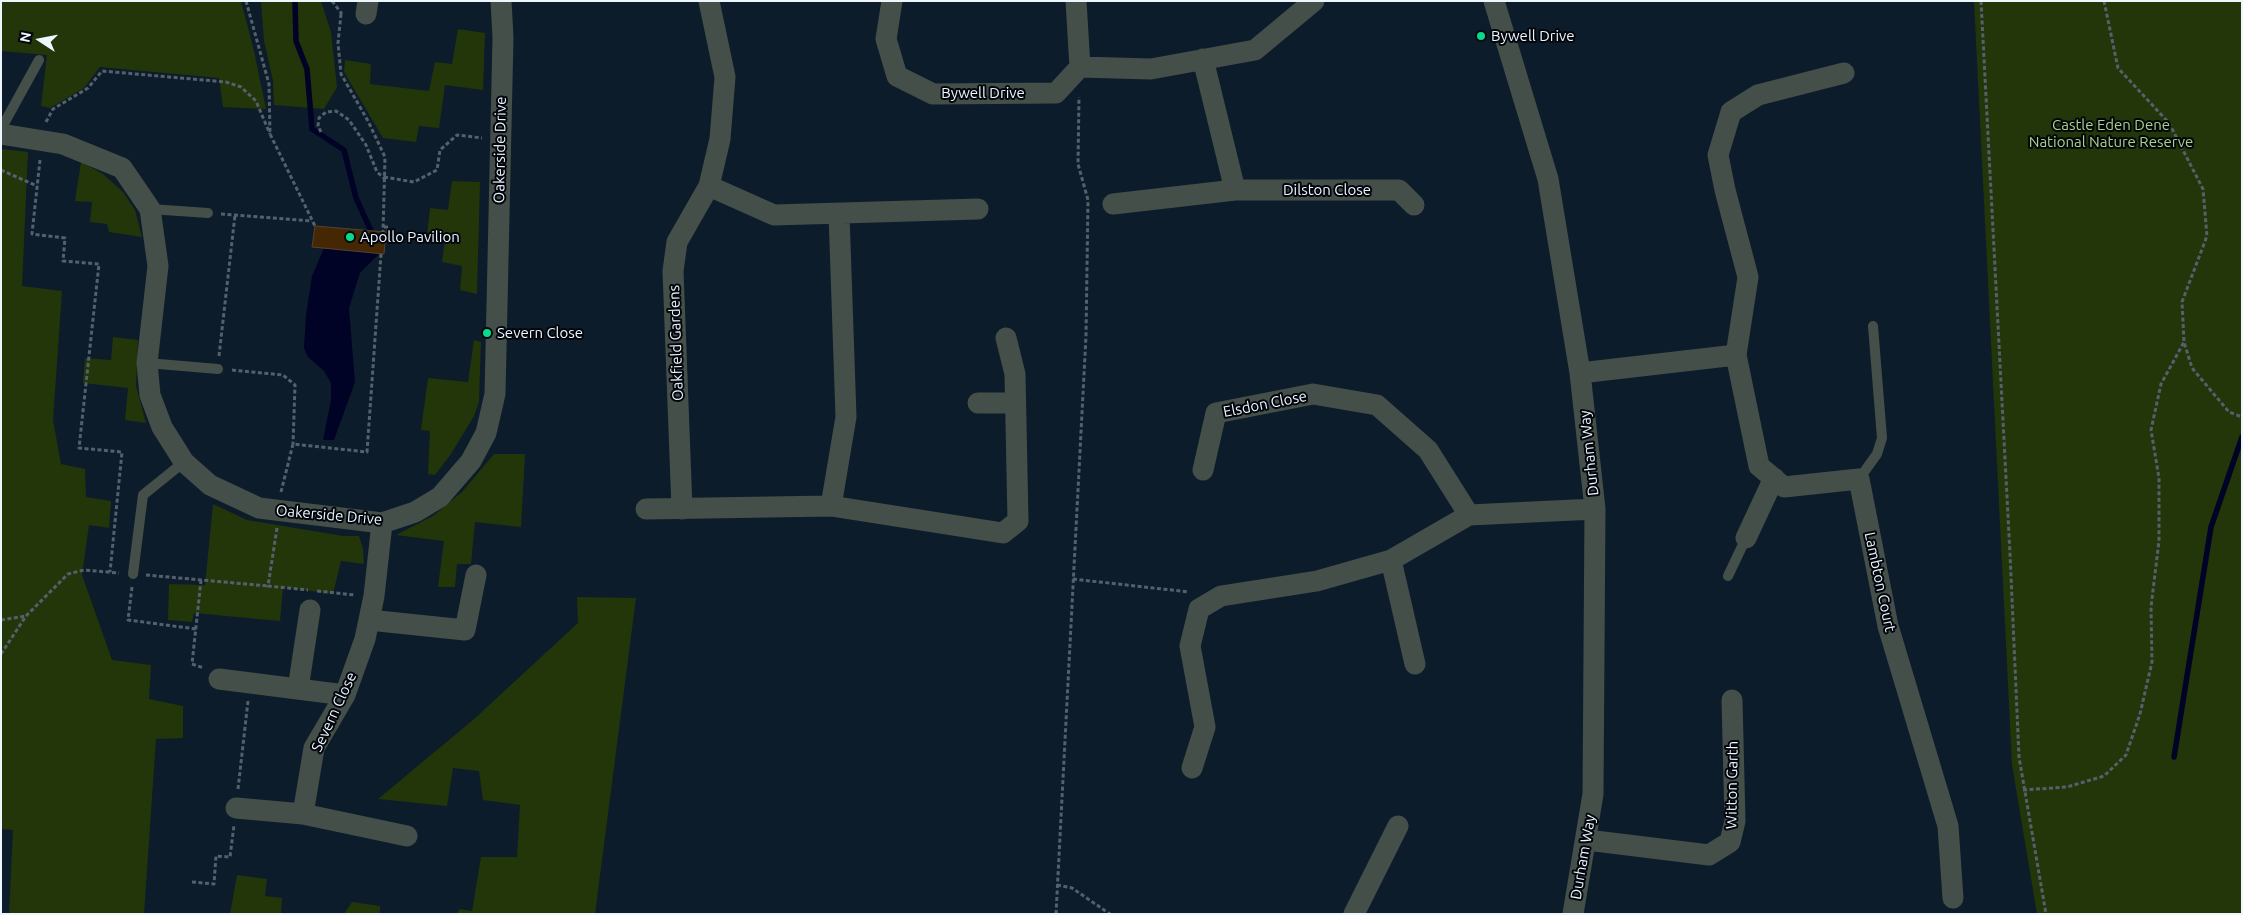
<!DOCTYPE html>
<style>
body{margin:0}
#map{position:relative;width:2243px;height:915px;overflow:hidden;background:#0d1c2a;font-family:Ubuntu,sans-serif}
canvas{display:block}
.frame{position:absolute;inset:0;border:2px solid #edf6fd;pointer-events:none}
.north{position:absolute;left:15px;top:15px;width:50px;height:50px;-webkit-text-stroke:4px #02060c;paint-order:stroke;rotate:281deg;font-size:14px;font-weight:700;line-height:20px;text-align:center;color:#edf6fd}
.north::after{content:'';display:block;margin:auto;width:18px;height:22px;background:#edf6fd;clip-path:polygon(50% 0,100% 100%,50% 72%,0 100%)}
</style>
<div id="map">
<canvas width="2243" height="915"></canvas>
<div class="frame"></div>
<div class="north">N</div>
</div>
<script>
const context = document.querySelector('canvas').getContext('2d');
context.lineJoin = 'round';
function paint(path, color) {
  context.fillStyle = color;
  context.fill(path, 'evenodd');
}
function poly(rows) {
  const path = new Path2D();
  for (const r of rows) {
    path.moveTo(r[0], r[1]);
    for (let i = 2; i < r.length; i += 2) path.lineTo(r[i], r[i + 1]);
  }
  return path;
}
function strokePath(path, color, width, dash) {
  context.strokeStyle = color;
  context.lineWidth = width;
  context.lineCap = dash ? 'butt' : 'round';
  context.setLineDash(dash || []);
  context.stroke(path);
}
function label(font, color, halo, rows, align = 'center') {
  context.font = font + ' Ubuntu,sans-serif';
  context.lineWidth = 4;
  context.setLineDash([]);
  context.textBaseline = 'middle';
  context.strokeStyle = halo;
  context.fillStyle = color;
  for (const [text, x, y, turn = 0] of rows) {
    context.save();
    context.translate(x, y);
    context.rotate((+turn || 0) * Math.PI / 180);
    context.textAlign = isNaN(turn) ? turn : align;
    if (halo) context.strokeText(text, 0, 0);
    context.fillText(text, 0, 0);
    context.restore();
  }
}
paint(poly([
 [1,1,241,1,254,51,266,109,223,107,219,78,100,67,84,88,50,108,41,106,47,55,1,51],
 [261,1,321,1,331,32,337,87,324,109,274,105,273,81,264,41],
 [1974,1,2242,1,2242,914,2037,914,2012,765],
 [458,29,485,33,483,90,445,85,439,128,419,126,416,142,383,138,344,72,345,60,371,64,370,84,429,91,435,62,452,64],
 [1,149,28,152,22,286,62,291,53,420,61,464,85,469,86,497,111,501,109,528,89,525,82,575,112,660,151,665,149,699,183,706,183,738,156,739,144,914,9,914,13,830,1,829],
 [81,162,103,174,123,192,135,210,142,237,109,232,107,224,90,222,92,202,75,201],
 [452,181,480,182,477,294,460,290,462,266,442,262,445,240,427,236,430,208,448,210],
 [113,337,138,340,136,386,146,423,125,420,128,388,83,383,85,358,111,360],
 [474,340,481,342,479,402,474,416,451,454,435,475,428,474,430,431,421,430,428,378,468,382],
 [494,454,525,454,521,527,475,522,471,564,457,564,455,587,438,587,444,541,396,535,433,516,462,492],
 [213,504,247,520,343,536,359,536,363,549,364,564,341,561,333,594,283,587,280,621,194,613,192,622,168,620,169,584,205,585],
 [577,597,636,598,595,914,456,914,460,909,472,911,481,857,517,857,520,805,483,800,479,771,453,768,447,806,378,799,473,720,578,623],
 [237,875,267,879,265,896,282,898,281,914,230,914],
 [352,902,380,906,380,914,344,914]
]), '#223609');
paint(poly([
 [324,248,379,254,360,273,349,308,355,382,334,440,323,440,331,400,331,383,324,371,308,357,304,348,306,315,312,276]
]), '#000326');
strokePath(poly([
 [295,1,296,41,307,69,312,129,344,150,356,198,371,231,369,253],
 [2174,757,2211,527,2242,437]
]), '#000326', 5.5);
const building = poly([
 [315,226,386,232,384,254,312,247,315,226]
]);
paint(building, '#452803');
strokePath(building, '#534333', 1);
strokePath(poly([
 [246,1,269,84,270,134,315,226],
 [332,1,342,14],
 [1981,1,2010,554,2019,757,2046,914],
 [2104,1,2118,68,2169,123,2203,189,2207,236,2182,302,2184,342,2192,368,2229,412,2242,417],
 [341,14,338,43,341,74,368,121,385,157,383,232],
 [46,122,53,109,88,88,102,71,226,82,241,87,256,101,270,134],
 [321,132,318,126,319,118,326,112,336,111,349,120,366,145,377,172,384,178],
 [40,160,32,234,65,238,63,261,99,264,79,448,122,452,110,572],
 [1,170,37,186],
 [384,177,414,182,437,170,440,150,457,135,482,138],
 [221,214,312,221],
 [384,227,388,227,387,242,385,242],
 [219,356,235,215],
 [232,370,283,375,295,385,293,444],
 [281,492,293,444,367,452,381,254],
 [277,528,268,586,308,590],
 [146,575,268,586],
 [1073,579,1189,592],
 [201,580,192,664,204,668],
 [132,587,128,620,196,629],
 [317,591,355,595],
 [1,620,26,616],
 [1,654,26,616,68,574,84,570,119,573],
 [238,789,248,701],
 [2023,790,2067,787,2104,776,2126,755,2140,714,2152,662,2151,607,2159,541,2159,478,2151,430,2161,384,2184,342],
 [192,882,214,884,216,856,230,857,234,825],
 [1057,885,1072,888,1110,914],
 [1056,914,1086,336,1088,200,1078,164,1079,97]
]), '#54616d', 3, [4, 2.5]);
strokePath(poly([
 [1,129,39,60],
 [150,209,208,213],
 [147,363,218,369],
 [1859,479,1877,454,1882,438,1873,326],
 [133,574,143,495,184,462],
 [1728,576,1746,538]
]), '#444f4a', 10);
strokePath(poly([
 [892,1,886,39,897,76,933,94,1056,93,1080,67,1151,69,1255,50,1314,1],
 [1076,1,1080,67],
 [1494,1,1548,179,1580,373,1595,509,1593,794,1573,914],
 [366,14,368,1],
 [1203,59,1235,190],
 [1844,73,1758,95,1731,112,1718,155,1725,190,1748,277,1736,355,1759,466,1784,487,1859,479,1888,626,1948,826,1953,898],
 [1,134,63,144,122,168,150,209,158,266,147,363,150,395,162,427,184,462,210,485,259,508,382,523,415,512,440,497,471,461,486,433,495,394,503,37,501,1],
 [709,186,774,215,978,209],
 [1113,204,1235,190,1399,190,1414,205],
 [839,214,846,417,831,506,1003,533,1018,521,1015,374,1006,338],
 [1580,373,1736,355],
 [978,403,1015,403],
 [1203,470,1216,413,1313,394,1377,405,1428,450,1469,515],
 [646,509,831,506],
 [682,509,673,271,677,242,709,186,720,139,725,77,709,1],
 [1746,538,1774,478],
 [1391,560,1415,664],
 [369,620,465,630,476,575],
 [219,679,345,695],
 [298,689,310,610],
 [1192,768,1205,727,1190,646,1199,609,1221,596,1317,581,1391,560,1469,515,1595,509],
 [236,808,303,814,407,836],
 [303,814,314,748,345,695,365,639,374,596,382,523],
 [1587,840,1709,855,1730,842,1735,821,1732,700],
 [1354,914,1398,826]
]), '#444f4a', 21);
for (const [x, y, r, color] of [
 [1481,36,5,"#08d98b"],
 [350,237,5,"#08d98b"],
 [487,333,5,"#08d98b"]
]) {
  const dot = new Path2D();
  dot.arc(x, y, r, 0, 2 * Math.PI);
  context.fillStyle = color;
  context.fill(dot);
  strokePath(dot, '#02060c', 2);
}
label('15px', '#edf6fd', '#02060c', [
 ["Bywell Drive",1491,36],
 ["Apollo Pavilion",360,237],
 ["Severn Close",497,333]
], 'left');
label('15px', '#edf6fd', '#02060c', [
 ["Bywell Drive",983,93],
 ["Oakerside Drive",500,150,-89],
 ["Dilston Close",1327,190],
 ["Oakfield Gardens",676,343,-92],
 ["Elsdon Close",1265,404,-11],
 ["Durham Way",1589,453,-96],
 ["Oakerside Drive",329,515,5],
 ["Lambton Court",1880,582,78],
 ["Severn Close",334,712,-65],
 ["Witton Garth",1732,785,-89],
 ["Durham Way",1583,857,-80]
]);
label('15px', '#abd385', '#02060c', [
 ["Castle Eden Dene",2111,125],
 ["National Nature Reserve",2111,142]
]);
</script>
